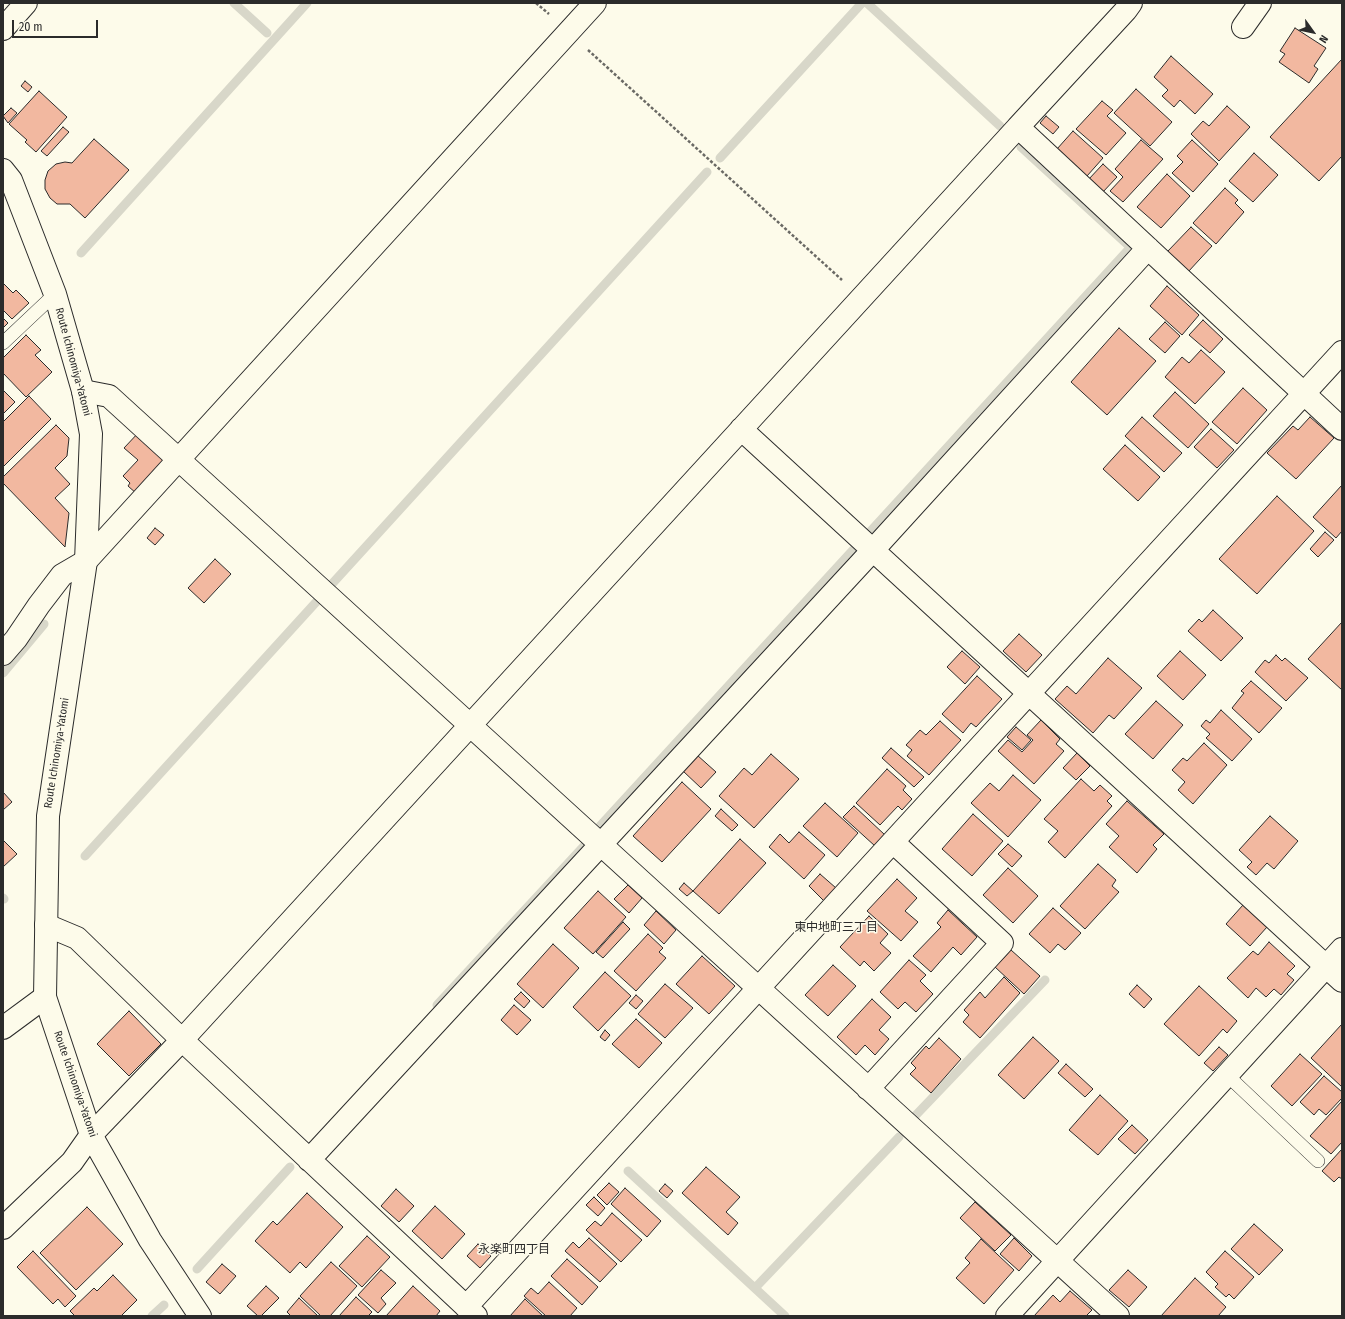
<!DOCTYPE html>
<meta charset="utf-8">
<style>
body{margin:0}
#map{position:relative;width:1345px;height:1319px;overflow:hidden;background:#fdfbea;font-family:"Fira Sans Condensed",sans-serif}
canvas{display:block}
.frame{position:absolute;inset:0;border:4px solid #2b2b2b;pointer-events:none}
.north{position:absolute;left:1293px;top:12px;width:40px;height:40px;-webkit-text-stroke:3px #fdfbea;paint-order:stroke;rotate:123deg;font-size:11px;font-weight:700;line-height:16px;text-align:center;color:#2b2b2b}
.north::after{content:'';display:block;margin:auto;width:14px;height:18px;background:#2b2b2b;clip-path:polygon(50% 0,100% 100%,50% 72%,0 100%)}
.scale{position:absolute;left:12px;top:20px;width:86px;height:18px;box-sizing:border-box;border:2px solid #2b2b2b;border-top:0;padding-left:5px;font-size:12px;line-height:14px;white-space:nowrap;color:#2b2b2b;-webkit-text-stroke:3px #fdfbea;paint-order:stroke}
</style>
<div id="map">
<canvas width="1345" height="1319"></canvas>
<div class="frame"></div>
<div class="north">N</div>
<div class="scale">20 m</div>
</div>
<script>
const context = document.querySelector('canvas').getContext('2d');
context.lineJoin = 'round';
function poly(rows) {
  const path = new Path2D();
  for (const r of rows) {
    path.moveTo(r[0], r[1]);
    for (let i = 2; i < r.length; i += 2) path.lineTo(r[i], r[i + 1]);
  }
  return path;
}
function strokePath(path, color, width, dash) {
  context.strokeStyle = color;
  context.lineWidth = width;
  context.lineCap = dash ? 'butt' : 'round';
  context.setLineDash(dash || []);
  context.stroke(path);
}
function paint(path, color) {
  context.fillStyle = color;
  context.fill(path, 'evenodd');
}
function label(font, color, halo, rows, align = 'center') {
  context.font = font + ' "Fira Sans Condensed","Noto Sans JP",sans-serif';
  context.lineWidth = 3;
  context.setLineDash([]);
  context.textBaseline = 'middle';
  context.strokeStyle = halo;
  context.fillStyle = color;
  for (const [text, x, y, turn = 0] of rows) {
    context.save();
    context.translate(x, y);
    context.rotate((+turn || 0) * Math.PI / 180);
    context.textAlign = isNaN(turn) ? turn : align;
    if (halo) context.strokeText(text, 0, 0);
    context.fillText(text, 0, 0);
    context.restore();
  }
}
strokePath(poly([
 [234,3,267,33],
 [867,3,1000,126],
 [720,158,862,3],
 [81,253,307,3],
 [868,534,1129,249,1129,246,1021,147],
 [331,585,707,172],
 [3,673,44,624],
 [600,826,853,550],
 [85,856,318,600],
 [3,898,4,899],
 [437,1005,584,846],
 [915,1116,1045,980],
 [628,1171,785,1316],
 [197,1269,290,1167],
 [755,1288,899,1137],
 [152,1316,164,1305]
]), '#d8d7c9', 9);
const building = poly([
 [1295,28,1326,48,1314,66,1318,69,1309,83,1279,62,1285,54,1280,51,1295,28],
 [1171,56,1213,94,1195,114,1180,100,1174,107,1162,96,1168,90,1154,77,1171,56],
 [1342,59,1342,156,1319,181,1270,137,1342,59],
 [25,81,32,87,28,92,21,86,25,81],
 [1136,89,1172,122,1150,146,1114,113,1136,89],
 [39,91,67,117,36,152,25,142,27,140,9,124,39,91],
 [1102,101,1113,110,1107,116,1126,133,1106,155,1076,129,1102,101],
 [1227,106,1250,127,1219,161,1191,134,1203,121,1209,126,1227,106],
 [11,108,17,113,8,123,3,116,11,108],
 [1046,116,1059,127,1053,134,1040,123,1046,116],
 [63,127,69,132,47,156,41,151,63,127],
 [1073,131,1103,158,1087,176,1057,149,1073,131],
 [94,139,129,170,85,218,70,204,57,204,50,198,45,189,45,180,48,171,56,164,65,162,72,163,94,139],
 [1141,140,1163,159,1123,202,1110,191,1123,177,1115,169,1141,140],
 [1192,140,1218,164,1193,192,1172,173,1183,162,1177,156,1192,140],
 [1254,153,1278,175,1253,202,1229,181,1254,153],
 [1103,164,1117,177,1102,193,1088,180,1103,164],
 [1167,174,1190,196,1161,228,1137,207,1167,174],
 [1225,188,1238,200,1235,203,1244,212,1216,244,1193,223,1225,188],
 [1191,227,1212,246,1188,272,1167,252,1191,227],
 [3,283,13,293,16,290,29,303,12,319,3,310,3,283],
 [1167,286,1199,315,1182,335,1150,306,1167,286],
 [3,318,8,323,3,328,3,318],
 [1203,320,1223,339,1210,353,1189,335,1203,320],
 [1165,322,1180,336,1165,353,1149,339,1165,322],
 [1119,328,1156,361,1107,415,1071,382,1119,328],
 [26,335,41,350,35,355,52,372,26,397,3,373,3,358,26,335],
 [1201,350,1225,372,1195,404,1165,377,1182,357,1189,363,1201,350],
 [1243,388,1267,410,1237,444,1212,422,1243,388],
 [3,390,15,402,3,414,3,390],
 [1175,392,1209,424,1188,448,1153,416,1175,392],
 [29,396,51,419,3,467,3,422,29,396],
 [1142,417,1182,453,1164,472,1125,436,1142,417],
 [1310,417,1334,438,1296,479,1267,453,1293,426,1298,430,1310,417],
 [56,425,69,438,67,456,55,468,70,484,55,498,69,513,65,547,3,483,3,477,56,425],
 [1211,429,1234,450,1217,468,1194,447,1211,429],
 [140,431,170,458,137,494,128,486,130,483,123,476,138,460,124,448,140,431],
 [1125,445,1160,477,1138,501,1103,469,1125,445],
 [1342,485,1342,531,1336,538,1313,517,1342,485],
 [1277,496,1314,531,1257,594,1219,559,1277,496],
 [155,528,164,535,155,545,147,538,155,528],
 [1325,532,1334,540,1318,557,1310,549,1325,532],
 [215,559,231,574,204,603,188,588,215,559],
 [1213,610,1243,638,1221,661,1188,631,1199,619,1202,622,1213,610],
 [1342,622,1342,690,1308,659,1342,622],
 [1019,634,1042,655,1026,672,1003,651,1019,634],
 [962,651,980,667,965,684,947,667,962,651],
 [1180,651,1206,675,1183,700,1157,676,1180,651],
 [1276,655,1282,661,1285,658,1308,678,1286,701,1255,672,1265,660,1269,663,1276,655],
 [1108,658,1142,688,1114,719,1109,715,1093,733,1055,699,1067,686,1076,694,1108,658],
 [977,676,1002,699,976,727,971,723,963,733,942,714,977,676],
 [1251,681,1282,708,1259,733,1232,708,1244,693,1241,691,1251,681],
 [1156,701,1183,725,1153,759,1125,734,1156,701],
 [1221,710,1252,739,1232,761,1206,738,1210,734,1201,726,1206,720,1210,723,1221,710],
 [1041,720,1060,739,1056,744,1064,751,1034,784,998,751,1008,740,1022,752,1033,740,1027,735,1041,720],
 [940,721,961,740,929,775,907,756,912,750,906,745,920,730,926,735,940,721],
 [1016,727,1031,740,1022,750,1007,737,1016,727],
 [1204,743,1227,765,1193,804,1178,790,1185,782,1172,770,1183,758,1187,761,1204,743],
 [891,748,924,777,914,787,882,758,891,748],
 [1077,753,1090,766,1076,780,1063,768,1077,753],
 [771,754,799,779,754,828,719,796,744,768,752,775,771,754],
 [697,755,716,772,701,788,683,771,697,755],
 [887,769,906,786,903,790,912,799,902,810,898,806,880,825,856,803,887,769],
 [1013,775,1041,800,1008,837,971,803,990,783,999,791,1013,775],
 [1081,779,1094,791,1100,785,1112,796,1107,801,1112,806,1065,858,1048,842,1058,831,1044,819,1081,779],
 [682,782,711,809,662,862,633,836,682,782],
 [3,792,12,802,3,810,3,792],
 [1127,801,1164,834,1153,845,1157,849,1137,873,1109,847,1119,836,1106,824,1127,801],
 [825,803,858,833,837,857,803,826,825,803],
 [854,806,885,835,875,846,843,817,854,806],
 [721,809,738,825,732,831,715,816,721,809],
 [973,814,1003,841,972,876,942,849,973,814],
 [1270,816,1298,841,1274,869,1267,863,1256,875,1247,867,1252,862,1239,850,1270,816],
 [799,832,825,855,804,879,769,847,780,834,789,843,799,832],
 [740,839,766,863,719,914,693,891,740,839],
 [3,840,17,854,3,867,3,840],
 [1008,844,1022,856,1012,867,998,854,1008,844],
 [1098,864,1116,880,1112,886,1119,892,1085,929,1060,906,1098,864],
 [1008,868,1038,896,1013,923,983,895,1008,868],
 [820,874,836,888,824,901,809,886,820,874],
 [897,879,917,898,905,911,918,922,901,941,867,911,897,879],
 [684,883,693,891,687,896,679,889,684,883],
 [628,885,642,898,629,913,614,899,628,885],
 [598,891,626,917,593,954,564,928,598,891],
 [1243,905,1267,927,1250,946,1226,924,1243,905],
 [1053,908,1081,933,1065,950,1058,944,1050,953,1029,934,1053,908],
 [948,910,977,937,961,955,953,947,931,972,913,956,941,927,937,923,948,910],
 [656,911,676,930,664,944,644,925,656,911],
 [869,916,888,934,880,943,891,953,874,971,864,961,860,966,840,947,869,916],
 [623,922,630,929,603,958,596,952,623,922],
 [648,934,663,948,659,952,666,958,636,991,614,971,648,934],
 [1269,942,1295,966,1287,974,1294,980,1281,995,1274,989,1266,997,1256,988,1248,998,1227,978,1253,951,1258,955,1269,942],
 [553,944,579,968,543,1008,517,984,553,944],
 [1011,950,1040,976,1024,994,995,967,1011,950],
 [702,956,735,986,709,1014,676,984,702,956],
 [909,960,926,975,920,981,933,994,916,1012,905,1002,898,1009,880,992,909,960],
 [833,965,856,986,828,1016,805,995,833,965],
 [605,972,631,996,598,1031,573,1007,605,972],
 [1004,977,1020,993,980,1038,963,1022,969,1015,964,1010,980,992,985,998,1004,977],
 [665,984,693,1008,665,1038,638,1014,665,984],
 [1137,985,1152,999,1144,1008,1129,994,1137,985],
 [1199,986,1237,1021,1227,1033,1223,1029,1199,1056,1164,1024,1199,986],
 [521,992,530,1001,524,1008,514,999,521,992],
 [636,995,643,1001,636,1009,629,1003,636,995],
 [872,999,891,1017,879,1030,889,1039,875,1055,865,1045,856,1055,837,1037,872,999],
 [514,1005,531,1020,517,1035,501,1020,514,1005],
 [129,1011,161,1044,129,1076,97,1044,129,1011],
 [636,1019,662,1043,639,1068,612,1044,636,1019],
 [1342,1024,1342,1087,1311,1058,1342,1024],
 [605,1030,610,1035,605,1041,600,1037,605,1030],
 [1033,1037,1059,1061,1024,1099,998,1075,1033,1037],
 [939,1038,961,1059,931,1093,910,1074,916,1068,911,1063,926,1046,929,1049,939,1038],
 [1219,1047,1228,1055,1213,1071,1204,1063,1219,1047],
 [1300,1054,1322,1074,1292,1106,1271,1086,1300,1054],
 [1066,1064,1093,1089,1085,1097,1058,1073,1066,1064],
 [1324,1076,1342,1092,1342,1098,1326,1115,1319,1109,1314,1115,1300,1102,1324,1076],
 [1100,1095,1128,1121,1098,1155,1069,1130,1100,1095],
 [1342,1101,1342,1142,1331,1154,1310,1136,1342,1101],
 [1132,1125,1148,1140,1135,1154,1118,1139,1132,1125],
 [1342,1149,1342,1179,1339,1177,1334,1182,1322,1171,1342,1149],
 [706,1167,740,1197,726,1212,738,1223,728,1235,682,1193,706,1167],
 [609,1183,619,1192,607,1205,597,1195,609,1183],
 [665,1184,673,1191,667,1198,659,1191,665,1184],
 [625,1188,661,1221,647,1237,611,1204,625,1188],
 [396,1189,414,1206,399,1222,381,1206,396,1189],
 [307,1193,343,1227,306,1268,300,1262,290,1273,255,1241,273,1221,277,1225,307,1193],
 [594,1197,605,1208,598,1216,586,1205,594,1197],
 [975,1202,1011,1235,995,1251,960,1218,975,1202],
 [435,1206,465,1234,442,1259,412,1231,435,1206],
 [87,1207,123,1244,76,1290,40,1253,87,1207],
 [612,1213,642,1240,621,1262,586,1230,595,1221,601,1226,612,1213],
 [1254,1224,1283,1250,1259,1275,1231,1249,1254,1224],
 [367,1236,390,1257,362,1287,339,1266,367,1236],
 [589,1238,617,1264,600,1282,565,1251,573,1242,579,1248,589,1238],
 [1014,1238,1032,1256,1019,1271,1000,1254,1014,1238],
 [981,1239,1014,1270,984,1304,956,1278,970,1263,965,1258,981,1239],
 [478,1244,491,1256,480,1268,467,1256,478,1244],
 [33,1251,76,1296,65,1307,58,1299,53,1304,17,1267,33,1251],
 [1225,1251,1254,1277,1234,1299,1229,1294,1226,1297,1215,1287,1218,1284,1206,1272,1225,1251],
 [567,1259,598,1287,582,1305,551,1276,567,1259],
 [331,1262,357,1286,330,1316,321,1316,300,1296,331,1262],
 [222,1264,236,1276,220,1294,206,1282,222,1264],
 [381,1270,396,1283,381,1298,386,1304,378,1313,358,1295,381,1270],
 [1128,1270,1147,1287,1129,1307,1109,1290,1128,1270],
 [113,1275,137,1300,121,1316,75,1316,70,1311,94,1288,97,1291,113,1275],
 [1195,1278,1226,1307,1218,1316,1161,1316,1195,1278],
 [549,1282,577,1308,570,1316,546,1316,524,1296,531,1288,538,1294,549,1282],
 [266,1286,279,1298,261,1316,258,1316,247,1306,266,1286],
 [413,1286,440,1311,436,1316,386,1316,413,1286],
 [1070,1291,1092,1310,1086,1316,1034,1316,1053,1295,1060,1302,1070,1291],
 [356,1297,372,1312,368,1316,339,1316,356,1297],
 [299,1298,318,1316,291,1316,287,1312,299,1298],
 [525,1299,543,1316,510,1316,525,1299]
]);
paint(building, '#f2b8a0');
strokePath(building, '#2b2b2b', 1);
const service = poly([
 [3,343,55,294],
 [1227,1075,1318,1161]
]);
const minor = poly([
 [1131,3,1126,10,1018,127,1342,429],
 [1243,27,1260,3],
 [3,29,26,3],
 [83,391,109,396,1118,1316],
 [741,429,1342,981],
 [3,654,16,639,39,605,62,575,86,561,595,3],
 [46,925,77,938,182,1040,476,1316],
 [868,1089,1002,943,893,842],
 [309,1160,873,550,1148,248],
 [3,1228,72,1162,91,1135,182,1040,1018,127],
 [466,1307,1342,352],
 [1007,1316,1342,949]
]);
const tertiary = poly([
 [3,1028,45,997]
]);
const secondary = poly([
 [3,170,11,180,55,294,83,391,91,434,86,561,48,816,45,997,91,1135,150,1240,200,1316]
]);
strokePath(service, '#2b2b2b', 14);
strokePath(minor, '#2b2b2b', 24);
strokePath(tertiary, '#2b2b2b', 24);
strokePath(secondary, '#2b2b2b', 24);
strokePath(poly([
 [536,3,549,14],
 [588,50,842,280]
]), '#6a6964', 2.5, [3, 2]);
strokePath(service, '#fdfbea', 13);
strokePath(minor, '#fdfbea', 22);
strokePath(tertiary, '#fdfbea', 22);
strokePath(secondary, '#fdfbea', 22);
label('11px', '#2b2b2b', '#fdfbea', [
 ["Route Ichinomiya-Yatomi",73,362,75],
 ["Route Ichinomiya-Yatomi",57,753,-81],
 ["Route Ichinomiya-Yatomi",75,1084,71]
]);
label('12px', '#2b2b2b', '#fdfbea', [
 ["東中地町三丁目",836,928],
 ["永楽町四丁目",514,1250]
]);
</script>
